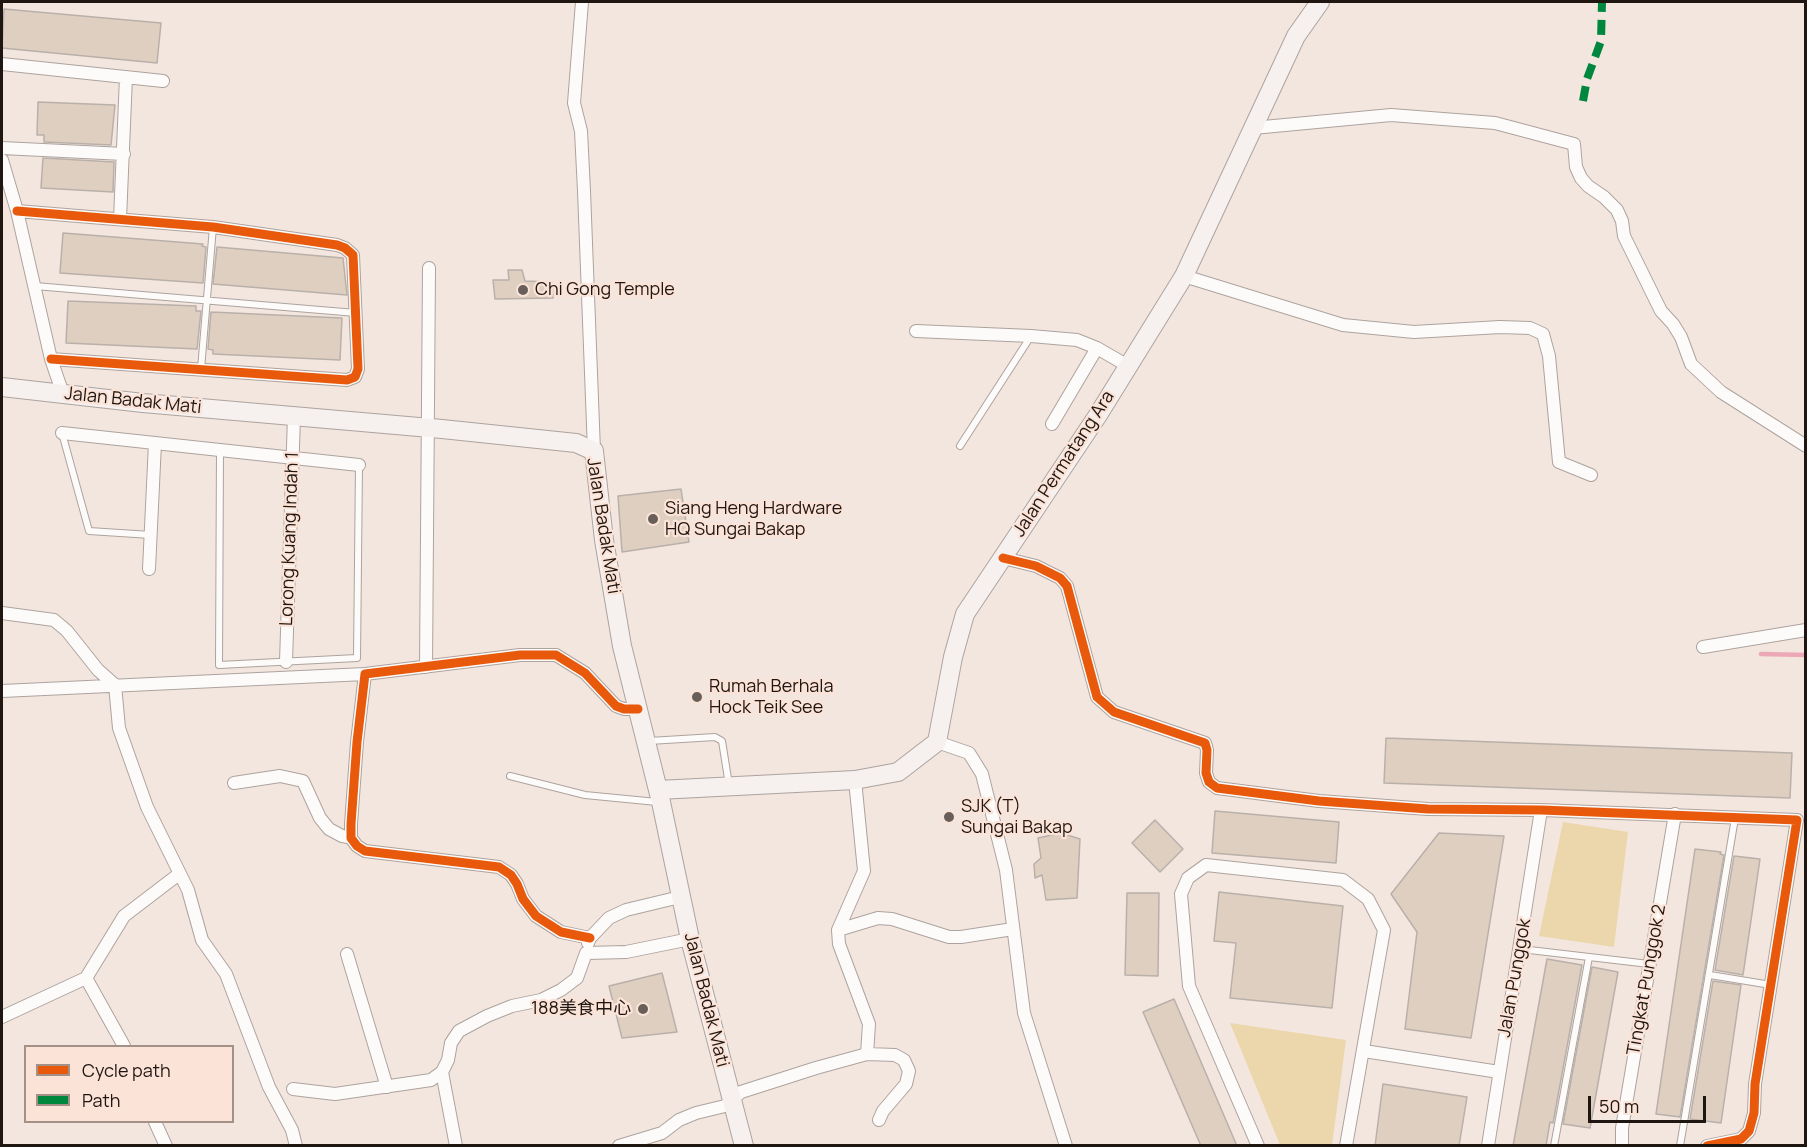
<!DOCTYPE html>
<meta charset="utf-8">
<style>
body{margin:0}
#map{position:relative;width:1807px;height:1147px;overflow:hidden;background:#f3e6df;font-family:Manrope,sans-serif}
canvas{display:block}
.frame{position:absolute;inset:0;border:3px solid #1f1612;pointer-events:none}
.legend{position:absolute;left:24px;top:1045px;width:210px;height:78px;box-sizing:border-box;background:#fbe3d7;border:2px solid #a39188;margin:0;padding:8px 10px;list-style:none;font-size:18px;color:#1f1612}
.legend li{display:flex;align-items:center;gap:12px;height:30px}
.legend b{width:30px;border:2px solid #a39188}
.scale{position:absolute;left:1588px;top:1096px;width:118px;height:27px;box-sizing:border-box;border:3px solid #1f1612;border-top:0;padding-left:8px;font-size:18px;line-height:21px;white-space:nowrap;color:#1f1612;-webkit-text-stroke:4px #fbe3d7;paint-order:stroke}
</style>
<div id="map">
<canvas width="1807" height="1147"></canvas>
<div class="frame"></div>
<ul class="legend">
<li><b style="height:8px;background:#e8590c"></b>Cycle path</li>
<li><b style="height:8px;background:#00873e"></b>Path</li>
</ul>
<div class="scale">50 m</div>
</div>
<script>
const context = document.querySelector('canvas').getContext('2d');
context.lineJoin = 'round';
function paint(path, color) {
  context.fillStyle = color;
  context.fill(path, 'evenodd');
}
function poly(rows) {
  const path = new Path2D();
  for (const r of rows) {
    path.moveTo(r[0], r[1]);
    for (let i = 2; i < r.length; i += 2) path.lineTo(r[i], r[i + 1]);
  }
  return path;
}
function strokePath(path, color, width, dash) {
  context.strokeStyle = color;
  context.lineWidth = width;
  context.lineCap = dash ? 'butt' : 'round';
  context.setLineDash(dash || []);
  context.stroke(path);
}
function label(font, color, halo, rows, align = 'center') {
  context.font = font + ' Manrope,"Noto Sans SC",sans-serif';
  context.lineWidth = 4.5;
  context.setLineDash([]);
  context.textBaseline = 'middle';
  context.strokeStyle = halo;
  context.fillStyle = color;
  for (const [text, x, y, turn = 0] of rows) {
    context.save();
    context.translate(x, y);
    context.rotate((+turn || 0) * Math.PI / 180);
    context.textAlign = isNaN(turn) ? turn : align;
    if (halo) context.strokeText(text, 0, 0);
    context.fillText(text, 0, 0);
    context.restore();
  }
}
paint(poly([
 [1563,822,1628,832,1614,947,1539,936],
 [1230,1023,1346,1040,1332,1145,1280,1145]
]), '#ebd7ab');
strokePath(poly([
 [1761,654,1806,655]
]), '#eda8b7', 4.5);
const building = poly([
 [4,9,161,23,157,63,2,48,4,9],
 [38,102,115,105,111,145,44,142,44,135,37,135,38,102],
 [43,158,114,162,113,192,41,188,43,158],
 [63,233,203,244,202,246,206,247,203,283,60,273,63,233],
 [217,247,343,258,347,295,213,284,217,247],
 [508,270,522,270,525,281,552,282,553,298,495,299,493,280,509,280,508,270],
 [68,301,196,306,196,311,201,311,197,349,66,343,68,301],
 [211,312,342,318,340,360,213,354,213,350,208,349,211,312],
 [681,489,689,542,622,552,618,496,681,489],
 [1386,738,1792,753,1790,798,1384,783,1386,738],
 [1215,811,1339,822,1336,863,1212,853,1215,811],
 [1155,820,1183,849,1160,872,1132,843,1155,820],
 [1061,833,1080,839,1077,898,1046,900,1042,875,1035,878,1034,864,1041,858,1038,838,1061,833],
 [1439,833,1504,836,1471,1038,1405,1029,1417,932,1391,894,1439,833],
 [1695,849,1721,852,1720,854,1724,855,1680,1117,1656,1114,1695,849],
 [1734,856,1760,859,1743,975,1715,970,1734,856],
 [1219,892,1343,906,1332,1008,1230,998,1236,943,1214,941,1219,892],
 [1127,893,1159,893,1158,976,1125,975,1127,893],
 [1547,959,1582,965,1553,1123,1550,1122,1546,1146,1513,1146,1547,959],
 [1592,967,1618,972,1590,1128,1563,1124,1592,967],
 [662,973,677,1032,622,1038,609,986,662,973],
 [1713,981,1741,985,1721,1123,1690,1119,1713,981],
 [1174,999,1237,1146,1201,1146,1143,1012,1174,999],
 [1383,1084,1467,1097,1459,1146,1375,1146,1383,1084]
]);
paint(building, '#decfc1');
strokePath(building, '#b9b0aa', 1.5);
const lane = poly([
 [35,286,356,313],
 [201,369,213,227],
 [62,433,89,531,151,535],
 [960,446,1031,336],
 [220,451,219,665,357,658,359,465],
 [649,741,715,737,722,741,729,785],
 [510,776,585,795,657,802],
 [1521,949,1649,964],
 [1710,975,1771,985],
 [1554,1146,1589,957],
 [1680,1146,1735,818]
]);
const street = poly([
 [582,2,574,103,581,131,584,191,594,451],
 [2,64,163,81],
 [1253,128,1391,115,1495,123,1574,144,1576,167,1581,178,1588,186,1604,197,1617,210,1622,221,1624,236,1661,311,1673,324,1681,337,1691,364,1721,392,1806,446],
 [2,148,124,154],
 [2,160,17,211,51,359,63,394],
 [17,211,213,227,337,245,345,248,353,255,358,369,355,377,347,380,51,359],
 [120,219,126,77],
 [1184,276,1343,325,1414,332,1500,327,1530,328,1543,334,1549,356,1559,462,1591,475],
 [916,331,1031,336,1077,340,1097,348,1128,366],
 [1052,424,1097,348],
 [62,433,359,465],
 [1003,558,1036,566,1060,578,1067,586,1097,697,1114,712,1205,743,1207,750,1206,773,1209,782,1217,788,1319,801,1428,809,1541,810,1797,820,1755,1084,1754,1113,1749,1131,1741,1139,1707,1146],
 [149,569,155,443],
 [2,613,54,620,67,631,98,670,115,685,119,728,147,807,188,890,202,940,226,974,269,1087,292,1130,296,1146],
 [1703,647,1806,630],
 [286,662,294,416],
 [426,667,429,268],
 [2,691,365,674],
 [937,742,969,753,982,774,1006,870,1024,1013,1066,1146],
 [855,780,864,871,838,930,839,944,869,1024,867,1054],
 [234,783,280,776,303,781,320,818,329,829,342,836,351,838],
 [838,930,878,918,892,919,949,937,961,937,1013,929],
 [590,938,561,932,536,916,523,899,517,884,511,875,499,867,365,851,357,846,351,838,351,824,357,742,365,674,520,655,556,655,585,673,616,706,624,709,638,709],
 [588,943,590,938,609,918,626,910,680,897],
 [347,954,387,1087],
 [86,978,124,1046],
 [2,1017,86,978,124,916,179,874],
 [1364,1051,1499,1072],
 [442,1072,456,1146],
 [293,1089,335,1094,431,1080,442,1072,448,1060,451,1043,459,1031,487,1016,512,1006,541,1000,561,990,577,978,586,953,626,952,690,939],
 [155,1122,166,1146],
 [619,1146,662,1133,679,1120,696,1113,725,1106,741,1092,816,1068,867,1054,895,1055,904,1060,909,1071,906,1084,883,1111,879,1120],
 [1258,1146,1189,986,1181,894,1188,878,1206,865,1343,880,1368,899,1384,930,1346,1146],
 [1488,1146,1541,810],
 [1622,1146,1622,1128,1675,814]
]);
const secondary = poly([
 [2,387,143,403,442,429,576,443,594,451,604,540,622,646,661,802,690,939,744,1146],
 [658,790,855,780,898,772,937,742,953,657,965,614,1098,415,1184,276,1296,36,1320,2]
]);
strokePath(lane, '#ada39e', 8);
strokePath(street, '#ada39e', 14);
strokePath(secondary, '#ada39e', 20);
strokePath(lane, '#fdfbfa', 6);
strokePath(street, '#fdfbfa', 12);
strokePath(secondary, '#f6f0ef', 18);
strokePath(poly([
 [1583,101,1587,79,1601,41,1602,2]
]), '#00873e', 8, [15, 8]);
strokePath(poly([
 [17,211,213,227,337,245,345,248,353,255,358,369,355,377,347,380,51,359],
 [1003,558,1036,566,1060,578,1067,586,1097,697,1114,712,1205,743,1207,750,1206,773,1209,782,1217,788,1319,801,1428,809,1541,810,1797,820,1755,1084,1754,1113,1749,1131,1741,1139,1707,1146],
 [590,938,561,932,536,916,523,899,517,884,511,875,499,867,365,851,357,846,351,838,351,824,357,742,365,674,520,655,556,655,585,673,616,706,624,709,638,709]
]), '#e8590c', 9);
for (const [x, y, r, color] of [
 [523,290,6,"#695f5a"],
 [653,519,6,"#695f5a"],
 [697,697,6,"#695f5a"],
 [949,817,6,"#695f5a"],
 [643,1009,6,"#695f5a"]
]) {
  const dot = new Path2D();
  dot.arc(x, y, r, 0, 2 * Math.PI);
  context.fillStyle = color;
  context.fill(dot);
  strokePath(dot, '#fbe3d7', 2);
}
label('18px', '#1f1612', '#fbe3d7', [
 ["Chi Gong Temple",535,290],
 ["Siang Heng Hardware",665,509],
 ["HQ Sungai Bakap",665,530],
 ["Rumah Berhala",709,687],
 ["Hock Teik See",709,708],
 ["SJK (T)",961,807],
 ["Sungai Bakap",961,828],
 ["188美食中心",631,1009,"right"]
], 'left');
label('18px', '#1f1612', '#fbe3d7', [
 ["Jalan Badak Mati",133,401,6],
 ["Jalan Permatang Ara",1064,464,-57],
 ["Jalan Badak Mati",603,526,81],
 ["Lorong Kuang Indah 1",290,539,-88],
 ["Jalan Punggok",1515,978,-80],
 ["Tingkat Punggok 2",1647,980,-80],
 ["Jalan Badak Mati",706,1000,76]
]);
</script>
